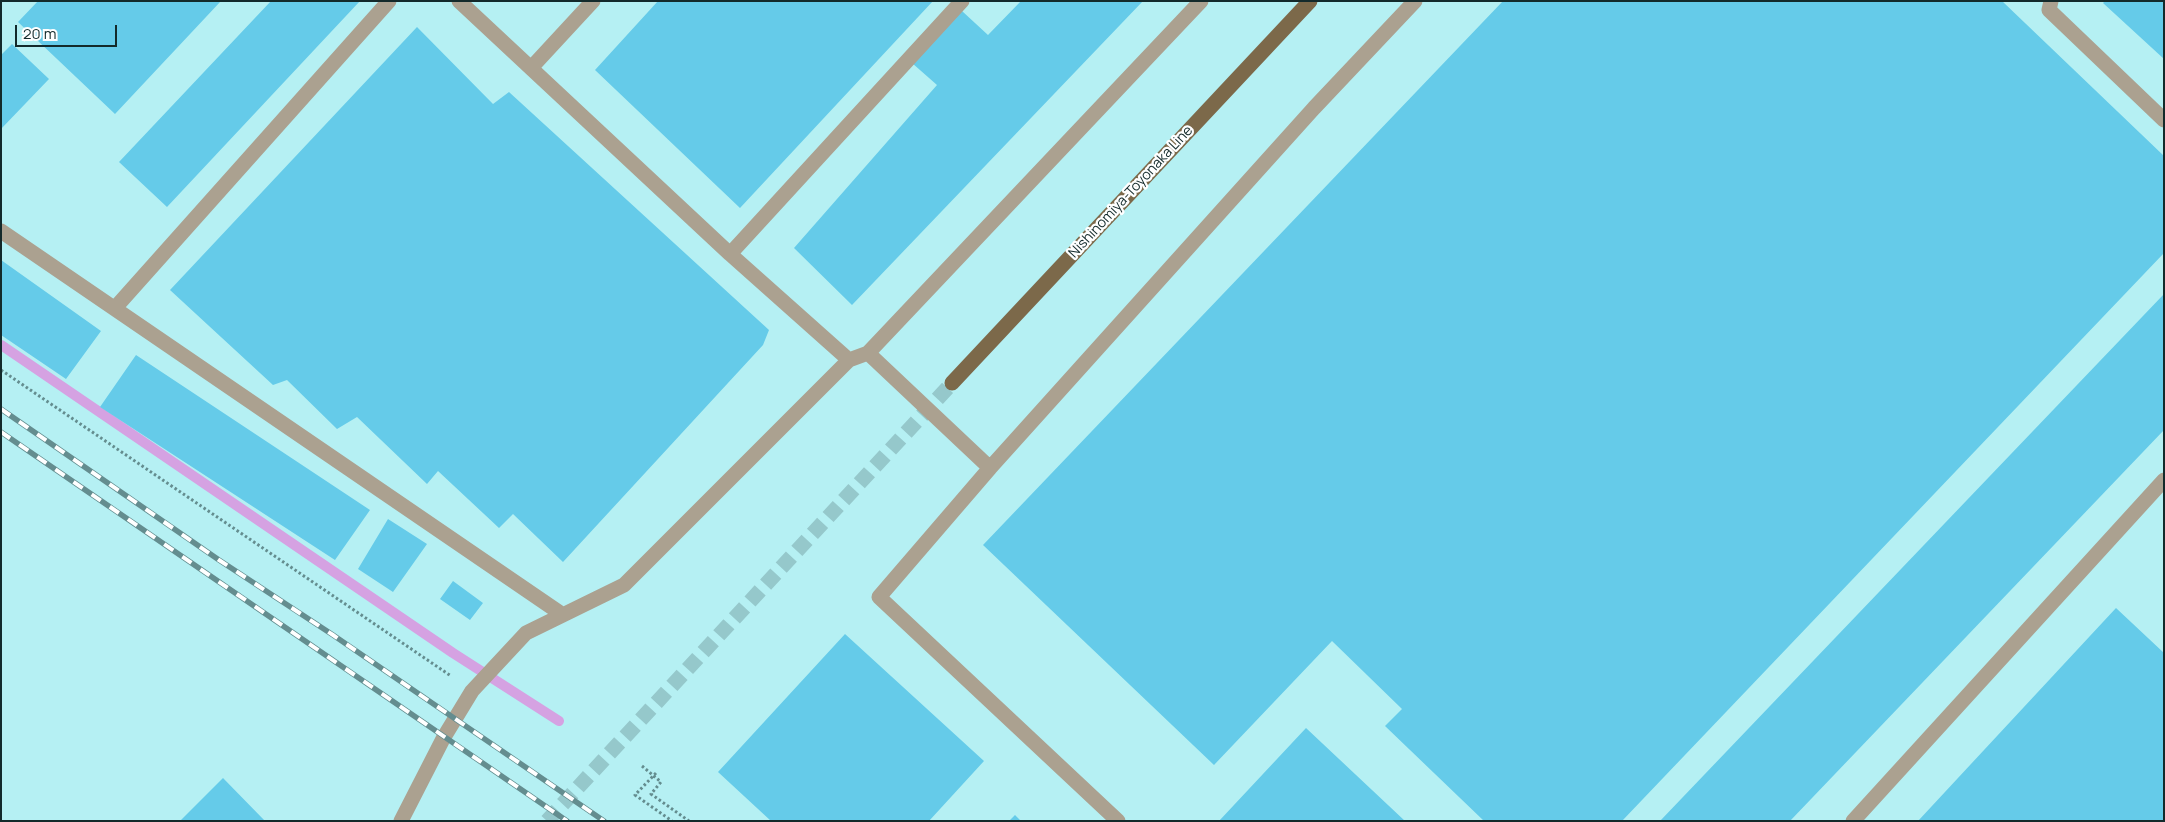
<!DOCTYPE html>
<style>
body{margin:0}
#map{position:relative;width:2165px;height:822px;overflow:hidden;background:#b5f0f3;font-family:Manrope,sans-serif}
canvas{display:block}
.frame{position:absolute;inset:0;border:2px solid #132a2b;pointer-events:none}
.scale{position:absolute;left:15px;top:25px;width:102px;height:22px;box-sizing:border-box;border:2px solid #132a2b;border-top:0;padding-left:6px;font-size:15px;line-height:18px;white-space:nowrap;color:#132a2b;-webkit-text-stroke:4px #fff;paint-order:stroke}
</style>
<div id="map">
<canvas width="2165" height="822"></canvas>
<div class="frame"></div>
<div class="scale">20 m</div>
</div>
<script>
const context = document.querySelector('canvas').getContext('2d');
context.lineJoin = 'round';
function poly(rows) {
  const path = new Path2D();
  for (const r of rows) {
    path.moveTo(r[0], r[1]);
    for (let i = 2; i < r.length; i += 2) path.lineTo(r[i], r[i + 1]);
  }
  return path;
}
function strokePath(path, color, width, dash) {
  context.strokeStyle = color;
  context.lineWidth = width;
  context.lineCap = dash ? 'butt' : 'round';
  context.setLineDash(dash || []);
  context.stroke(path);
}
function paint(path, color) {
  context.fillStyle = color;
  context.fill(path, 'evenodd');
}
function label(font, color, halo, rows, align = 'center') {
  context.font = font + ' Manrope,sans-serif';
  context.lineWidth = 4.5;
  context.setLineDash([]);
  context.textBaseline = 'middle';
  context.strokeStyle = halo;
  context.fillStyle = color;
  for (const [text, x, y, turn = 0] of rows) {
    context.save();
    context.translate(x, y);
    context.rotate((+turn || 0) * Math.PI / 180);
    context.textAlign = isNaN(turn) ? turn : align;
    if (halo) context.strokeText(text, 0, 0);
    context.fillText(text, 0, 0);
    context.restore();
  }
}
strokePath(poly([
 [1,345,453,653,559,721]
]), '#d5a2e2', 10);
paint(poly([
 [38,1,221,1,115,114,18,22],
 [271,1,360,1,167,207,119,162],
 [658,1,933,1,740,208,595,70],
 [1021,1,1143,1,852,305,794,248,937,85,912,63,962,11,988,35],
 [1503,1,2002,1,2164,156,2164,253,1622,821,1484,821,1385,726,1402,709,1332,641,1214,765,983,545],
 [2105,1,2164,1,2164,59,2103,3],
 [417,27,493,104,509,92,769,330,763,345,563,562,513,514,499,528,438,471,427,484,357,417,337,429,287,380,273,385,170,290],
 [12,44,49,79,1,129,1,55],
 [1,260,101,331,66,379,1,335],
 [2164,294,2164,430,1790,821,1660,821],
 [136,355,370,510,335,560,100,407],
 [388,519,427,544,393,592,358,569],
 [453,581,483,603,470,620,440,599],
 [2116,608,2164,653,2164,821,1918,821],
 [845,634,984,761,929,821,771,821,718,772],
 [1306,728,1405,821,1219,821],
 [223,778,265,821,180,821],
 [1015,815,1021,821,1009,821]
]), '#65cbe9');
strokePath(poly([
 [547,821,952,383]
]), '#95c8cb', 15, [15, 8]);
strokePath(poly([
 [1,370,451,676],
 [642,766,661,782,651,794,689,821],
 [656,773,635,795,672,821]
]), '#648d8f', 3, [2.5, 2.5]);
strokePath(poly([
 [459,1,730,254,849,360],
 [2051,1,2049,10,2164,120],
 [531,68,593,1],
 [1,231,563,615],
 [730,254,962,1],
 [115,308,389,1],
 [868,353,990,468,1314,108,1415,1],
 [990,468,879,597,1118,821],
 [401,821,444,737,472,691,526,633,624,585,849,360,868,353,1201,1],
 [1853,821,2164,480]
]), '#aba190', 15);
strokePath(poly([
 [952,383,1310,1]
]), '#7c694a', 15);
const rail = poly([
 [1,409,219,560,333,635,604,821],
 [1,432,567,821]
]);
strokePath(rail, '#648d8f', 5.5);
strokePath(rail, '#fff', 4, [11]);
label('14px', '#132a2b', '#fff', [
 ["Nishinomiya-Toyonaka Line",1131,192,-47]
]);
</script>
